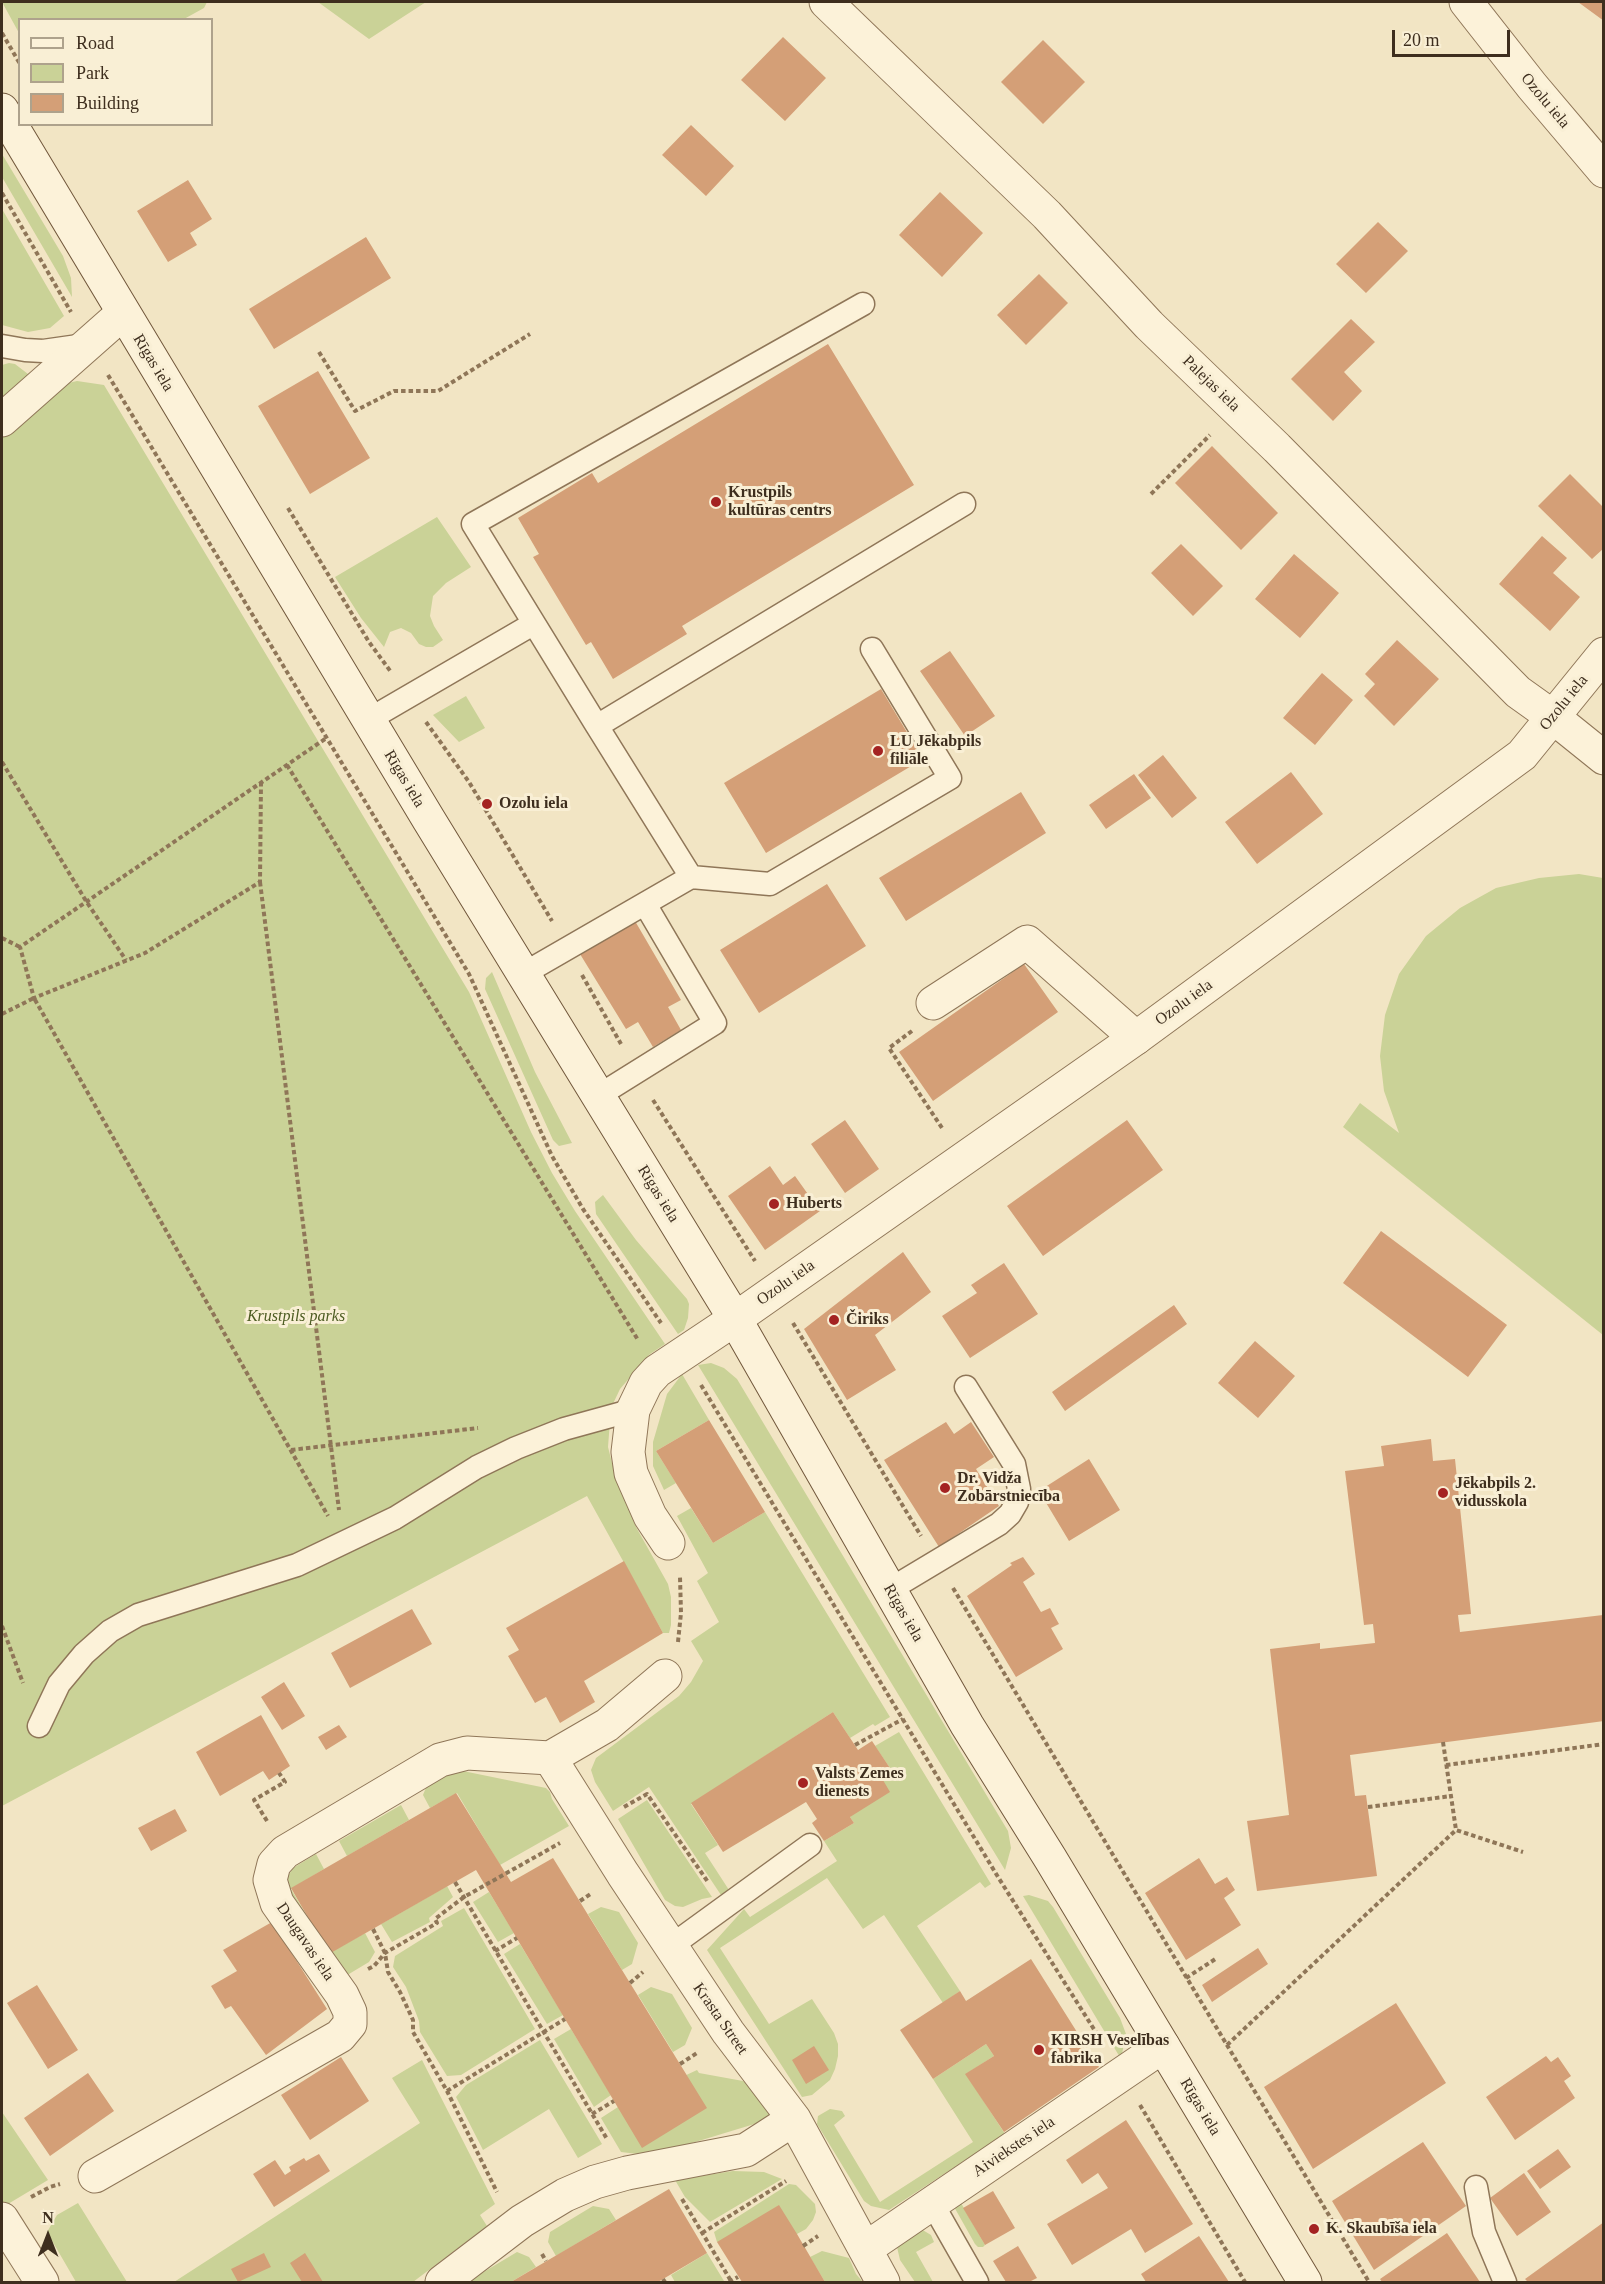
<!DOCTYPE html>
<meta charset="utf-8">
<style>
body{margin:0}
#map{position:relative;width:1605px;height:2284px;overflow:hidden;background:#f2e5c4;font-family:"Times New Roman",serif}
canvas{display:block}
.frame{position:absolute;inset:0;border:3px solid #3e2e1e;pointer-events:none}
.legend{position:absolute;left:18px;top:18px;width:195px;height:108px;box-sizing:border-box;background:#f9efd5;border:2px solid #aea28c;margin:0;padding:8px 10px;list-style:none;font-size:18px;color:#3e2e1e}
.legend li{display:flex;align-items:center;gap:12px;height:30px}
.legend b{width:30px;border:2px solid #aea28c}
.north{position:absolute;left:18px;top:2206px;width:60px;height:60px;-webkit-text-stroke:4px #f9efd5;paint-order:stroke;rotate:0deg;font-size:16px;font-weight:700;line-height:24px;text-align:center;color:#3e2e1e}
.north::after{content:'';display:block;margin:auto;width:21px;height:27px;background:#3e2e1e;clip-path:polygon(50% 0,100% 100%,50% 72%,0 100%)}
.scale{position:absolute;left:1392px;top:30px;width:118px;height:27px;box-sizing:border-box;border:3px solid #3e2e1e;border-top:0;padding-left:8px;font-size:18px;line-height:21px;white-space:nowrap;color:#3e2e1e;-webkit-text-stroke:4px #f9efd5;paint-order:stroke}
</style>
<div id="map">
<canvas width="1605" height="2284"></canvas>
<div class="frame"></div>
<ul class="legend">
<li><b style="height:8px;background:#fcf2d9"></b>Road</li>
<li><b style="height:16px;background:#cad297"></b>Park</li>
<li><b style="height:16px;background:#d49f77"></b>Building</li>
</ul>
<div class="north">N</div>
<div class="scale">20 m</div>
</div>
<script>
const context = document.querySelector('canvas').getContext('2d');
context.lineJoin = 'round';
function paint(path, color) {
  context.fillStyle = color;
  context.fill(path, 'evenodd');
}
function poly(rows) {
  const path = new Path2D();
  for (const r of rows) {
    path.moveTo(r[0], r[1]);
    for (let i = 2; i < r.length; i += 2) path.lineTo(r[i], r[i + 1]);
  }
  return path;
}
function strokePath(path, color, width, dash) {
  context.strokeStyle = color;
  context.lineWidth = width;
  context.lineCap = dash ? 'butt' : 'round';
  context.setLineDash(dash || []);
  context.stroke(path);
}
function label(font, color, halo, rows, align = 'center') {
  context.font = font + ' "Times New Roman",serif';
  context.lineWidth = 6;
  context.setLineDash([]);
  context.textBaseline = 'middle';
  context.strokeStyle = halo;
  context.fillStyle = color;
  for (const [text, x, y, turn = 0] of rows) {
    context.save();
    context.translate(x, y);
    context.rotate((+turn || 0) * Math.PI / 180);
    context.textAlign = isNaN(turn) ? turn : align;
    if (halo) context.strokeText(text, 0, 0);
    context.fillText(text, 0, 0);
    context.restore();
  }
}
paint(poly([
 [2,2,207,2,204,8,184,19,20,20,19,33],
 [318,2,426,2,369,39],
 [2,154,63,256,71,278,72,297,2,177],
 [2,209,64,316,50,328,28,332,2,325],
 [9,363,15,364,28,374,31,379,2,412,2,365],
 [77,381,104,385,469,992,531,1132,552,1173,575,1211,665,1344,650,1354,620,1389,611,1408,608,1447,612,1463,636,1527,668,1584,671,1597,671,1625,669,1633,663,1633,587,1496,2,1806,2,430,64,384],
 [437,517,471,567,446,583,433,596,430,616,434,626,443,640,433,647,426,647,419,644,411,633,401,628,390,632,384,647,361,618,335,577],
 [466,696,485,728,459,742,433,715],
 [1579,874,1603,878,1603,1335,1343,1127,1360,1103,1399,1133,1384,1091,1380,1056,1385,1015,1399,974,1426,936,1460,908,1496,888,1539,878],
 [492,972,535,1072,572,1143,559,1146,553,1140,485,989,486,978],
 [603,1195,636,1240,687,1299,689,1304,688,1318,684,1330,678,1334,596,1214,595,1202],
 [711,1363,724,1368,737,1379,1008,1831,1011,1848,1005,1870,698,1365],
 [682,1374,709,1420,656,1451,676,1483,664,1490,653,1466,653,1442,667,1394],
 [691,1508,713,1543,765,1512,890,1717,875,1726,873,1724,850,1738,833,1712,691,1804,718,1845,705,1853,729,1890,721,1895,649,1787,613,1811,595,1782,591,1770,596,1758,679,1696,691,1682,703,1661,691,1641,719,1622,697,1581,708,1573,677,1516],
 [899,1732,991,1884,985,1888,980,1882,917,1926,960,1991,943,2003,884,1915,863,1929,827,1878,720,1948,769,2024,812,1999,834,2033,838,2044,838,2056,835,2069,830,2080,812,2095,802,2097,707,1950,744,1909,750,1917,837,1861,824,1841,854,1823,850,1817,880,1775,890,1768,875,1746],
 [458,1770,546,1788,550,1792,552,1799,569,1826,500,1865,457,1793,430,1808,423,1795,427,1785],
 [647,1800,712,1897,702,1899,683,1907,675,1906,665,1900,618,1819],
 [401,1805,409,1820,347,1856,339,1841],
 [316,1854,324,1869,291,1889,329,1953,365,1933,375,1952,369,1962,349,1974,341,1974,286,1887,288,1876,293,1868],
 [447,1886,453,1897,429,1918,430,1922,392,1942,381,1924],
 [489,1892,514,1933,498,1942,473,1902],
 [1029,1895,1048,1901,1053,1907,1120,2018,1126,2034,1121,2059,1023,1896],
 [601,1907,619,1912,638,1943,632,1964,622,1970,588,1914],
 [464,1908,535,2029,461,2075,447,2076,420,2032,419,2021,406,1987,393,1967,395,1956,443,1926,441,1921],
 [520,1944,563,2015,547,2024,504,1954],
 [651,1987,672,1994,692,2028,685,2045,673,2052,638,1995],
 [571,2029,611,2095,594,2107,554,2039],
 [540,2040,602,2144,578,2158,549,2109,483,2150,456,2097,466,2085],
 [986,2044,994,2056,966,2074,1005,2134,889,2210,871,2206,864,2201,817,2124,818,2116,830,2109,842,2111,845,2116,834,2125,880,2202,973,2142,933,2079],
 [422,2060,495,2204,480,2215,487,2226,413,2282,174,2282,420,2123,392,2078],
 [697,2070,699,2073,743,2081,751,2085,771,2112,768,2118,761,2122,669,2150,638,2154,621,2152,601,2118,618,2107],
 [2,2112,48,2180,3,2207,2,2204],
 [733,2171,764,2172,782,2179,710,2222,685,2197,675,2180],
 [789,2184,796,2185,815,2204,816,2212,813,2220,806,2229,797,2234,717,2242,714,2232],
 [78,2203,127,2282,76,2282,47,2232,57,2215],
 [961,2203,985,2245,983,2247,978,2247,975,2244,953,2205],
 [593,2206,609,2209,616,2220,556,2256,548,2242,550,2232],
 [921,2229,931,2235,934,2242,916,2252,933,2282,915,2282,900,2260,897,2247],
 [822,2251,849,2258,856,2274,863,2282,825,2282,810,2257],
 [517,2252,529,2257,536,2267,511,2282,467,2282],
 [707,2253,724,2281,721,2282,675,2282,671,2275]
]), '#cad297');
paint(poly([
 [1578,2,1604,2,1604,21],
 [783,37,826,78,785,121,741,80],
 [1043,40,1085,82,1043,124,1001,82],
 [691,125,734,166,706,196,662,155],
 [188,180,212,219,190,233,197,245,168,262,137,211],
 [940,192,983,233,942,277,899,235],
 [1378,222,1408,251,1366,293,1336,264],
 [366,237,391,278,274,349,249,309],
 [1039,274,1068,303,1026,345,997,315],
 [1351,319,1375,342,1344,372,1362,391,1333,421,1291,379],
 [828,344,914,485,682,626,687,634,613,679,591,642,586,645,533,557,539,554,518,518,592,473,598,483],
 [318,371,370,458,310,494,258,406],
 [1212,446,1278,513,1241,550,1175,483],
 [1570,474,1604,508,1604,548,1592,559,1538,506],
 [1542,536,1567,558,1553,573,1580,597,1550,631,1499,584],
 [1181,544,1223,586,1193,616,1151,573],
 [1294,554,1339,593,1300,638,1255,599],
 [1397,640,1439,679,1394,726,1364,696,1375,684,1365,674],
 [950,651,995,716,965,736,920,671],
 [1322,673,1353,700,1315,745,1283,718],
 [881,689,923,759,766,853,724,783],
 [1163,755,1197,798,1172,818,1138,775],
 [1291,772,1323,814,1257,864,1225,822],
 [1134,774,1151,798,1106,829,1089,805],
 [1021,792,1046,833,906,921,879,878],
 [827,884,866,946,759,1013,720,950],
 [635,921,681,1000,668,1007,681,1030,653,1047,638,1022,626,1029,580,954],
 [1024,964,1058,1012,933,1101,899,1052],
 [845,1120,879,1169,845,1193,811,1144],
 [1127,1120,1163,1170,1043,1256,1007,1206],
 [770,1166,783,1185,795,1176,820,1211,765,1250,728,1196],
 [1381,1231,1507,1325,1468,1377,1343,1283],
 [903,1252,931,1292,875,1335,896,1370,847,1400,804,1329],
 [1004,1263,1038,1314,970,1358,942,1316,977,1293,971,1285],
 [1174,1305,1187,1324,1065,1411,1052,1392],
 [1255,1341,1295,1376,1258,1418,1218,1383],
 [709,1420,765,1512,713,1543,656,1451],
 [946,1422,954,1434,971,1422,994,1457,976,1469,999,1506,939,1547,884,1460],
 [1431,1439,1433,1461,1455,1459,1471,1614,1458,1615,1460,1632,1603,1615,1604,1721,1350,1755,1355,1796,1366,1795,1377,1876,1257,1891,1247,1821,1289,1815,1270,1649,1320,1643,1320,1649,1375,1643,1373,1624,1364,1625,1345,1471,1384,1466,1381,1446],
 [1089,1459,1120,1510,1069,1541,1039,1491],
 [1023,1557,1035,1574,1023,1582,1041,1612,1050,1608,1059,1624,1051,1628,1063,1649,1016,1677,967,1596,1012,1565,1010,1563],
 [624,1561,663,1633,584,1681,595,1702,560,1723,546,1697,535,1703,508,1656,519,1650,506,1628],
 [412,1609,432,1644,350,1688,331,1653],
 [284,1682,305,1716,282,1730,261,1697],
 [833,1712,858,1750,872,1741,890,1768,880,1775,890,1792,850,1817,854,1823,824,1841,812,1823,817,1819,806,1802,723,1852,691,1803],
 [261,1715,290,1766,269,1780,263,1771,220,1796,196,1752],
 [339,1725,347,1737,326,1750,318,1737],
 [456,1793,511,1882,553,1858,707,2108,642,2148,476,1870,329,1954,291,1888],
 [175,1809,187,1831,151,1851,138,1828],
 [1199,1858,1215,1884,1227,1877,1235,1890,1224,1898,1241,1925,1186,1960,1145,1893],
 [272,1922,327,2009,266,2055,231,2006,225,2009,211,1986,237,1971,223,1950],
 [1258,1948,1268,1964,1212,2002,1202,1985],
 [1031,1959,1099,2067,1004,2132,965,2074,994,2056,986,2044,933,2079,900,2030,960,1991,966,2001],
 [37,1985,78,2050,48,2069,7,2003],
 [1396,2003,1446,2083,1313,2169,1264,2087],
 [814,2046,829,2070,806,2084,792,2060],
 [1546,2056,1551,2062,1558,2057,1571,2076,1564,2081,1575,2098,1515,2140,1486,2097],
 [341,2057,369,2101,310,2140,281,2095],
 [88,2073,114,2111,50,2156,24,2118],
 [1126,2120,1193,2224,1145,2253,1131,2229,1072,2265,1047,2224,1108,2188,1098,2173,1082,2184,1066,2160],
 [1423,2142,1466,2206,1374,2270,1332,2201],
 [1558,2149,1571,2167,1540,2189,1527,2171],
 [319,2154,330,2171,274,2207,253,2174,275,2160,285,2175,291,2171,289,2167,304,2158,306,2161],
 [1524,2173,1551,2212,1517,2236,1490,2198],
 [669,2189,707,2253,658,2282,511,2282],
 [993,2191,1015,2228,985,2245,963,2208],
 [779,2205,797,2234,825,2282,742,2282,717,2242],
 [1604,2222,1604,2282,1528,2282,1525,2279],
 [1447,2233,1480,2282,1382,2282,1380,2279],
 [1199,2236,1229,2282,1146,2282,1141,2274],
 [1018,2246,1037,2278,1029,2282,1006,2282,993,2261],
 [264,2253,271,2267,238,2282,231,2269],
 [305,2253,323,2282,302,2282,290,2263]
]), '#d49f77');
const service = poly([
 [863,304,473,524,597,726,964,504],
 [2,346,25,350,43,351,85,345],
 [368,720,533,624],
 [691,877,770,884,950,778,872,649],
 [523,974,691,877,597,726],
 [598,1096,715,1023,645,904],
 [889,1590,999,1524,1010,1514,1017,1502,1019,1489,1014,1464,966,1387],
 [39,1726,59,1684,84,1654,110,1631,138,1615,297,1565,395,1518,477,1467,516,1448,564,1429,633,1410],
 [671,1946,810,1845],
 [1476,2187,1484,2232,1505,2282],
 [932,2203,977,2282]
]);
const pedestrian = poly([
 [2,2219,42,2282]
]);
const minor = poly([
 [826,2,1047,215,1149,325,1277,448,1518,692,1553,717],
 [2,420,123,313],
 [933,1003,1027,942,1136,1038],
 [668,1543,650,1516,631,1473,628,1452,633,1410,646,1383,657,1371,735,1319],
 [550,1758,623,1874,728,2032,794,2119,883,2282],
 [95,2176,340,2036,350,2024,350,2012,342,1995,277,1903,270,1880,274,1864,285,1852,440,1760,467,1753,550,1758,607,1725,665,1676],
 [865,2249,1163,2046],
 [442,2282,522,2221,565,2195,595,2182,627,2173,746,2150,794,2119]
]);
const tertiary = poly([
 [1466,2,1532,86,1604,171],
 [1553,717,1604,758],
 [735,1319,1136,1038,1522,755,1604,654]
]);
const secondary = poly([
 [2,110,429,820,735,1319,967,1725,1050,1858,1305,2282]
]);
strokePath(service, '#8f7658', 25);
strokePath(pedestrian, '#8f7658', 35);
strokePath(minor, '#8f7658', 35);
strokePath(tertiary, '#8f7658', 35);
strokePath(secondary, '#71573b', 35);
strokePath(poly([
 [2,33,20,64],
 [2,193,71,312],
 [319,352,355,411,394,391,438,391,530,334],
 [108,375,469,974,552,1156,583,1209,661,1323],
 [1151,494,1210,435],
 [288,508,369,642,391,672],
 [426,722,469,782,552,921],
 [2,762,86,901,126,960],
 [287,765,638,1340],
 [261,782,260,882,145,953,34,998,20,947,325,739],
 [260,882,339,1510],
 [2,938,20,947],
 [582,975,621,1044],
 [2,1014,34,998,328,1516],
 [912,1031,889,1048,942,1128],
 [653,1100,755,1261],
 [793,1323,921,1536],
 [701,1385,998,1877,1102,2042],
 [291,1450,478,1428],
 [953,1588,1369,2282],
 [2,1626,23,1683],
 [678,1642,681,1613,680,1577],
 [1443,1742,1456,1830],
 [855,1745,903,1719],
 [1446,1765,1604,1744],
 [624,1807,647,1794,708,1882],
 [1368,1807,1451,1796],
 [267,1821,254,1800,285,1782,279,1773],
 [455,1882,607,2139],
 [580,1901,592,1893],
 [373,1929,385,1953,388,1972,400,1992,413,2020,413,2032,447,2091,497,2192],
 [495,1951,517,1938],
 [368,1969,374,1966,385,1953,437,1923,435,1919,464,1897,560,1843],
 [1186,1978,1217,1958],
 [630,1983,643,1972],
 [1227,2045,1456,1830,1523,1852],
 [680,2064,697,2053],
 [447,2091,565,2019],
 [1140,2105,1245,2282],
 [592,2114,614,2101],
 [31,2197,50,2187,60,2184],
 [682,2199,731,2281],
 [702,2233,786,2181],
 [803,2246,818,2236],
 [542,2254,546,2261],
 [663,2279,665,2282],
 [729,2282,738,2277]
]), '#8f7658', 4, [4.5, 3]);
strokePath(service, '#fcf2d9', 22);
strokePath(pedestrian, '#fcf2d9', 33);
strokePath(minor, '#fcf2d9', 33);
strokePath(tertiary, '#fcf2d9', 33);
strokePath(secondary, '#fcf2d9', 33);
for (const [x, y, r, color] of [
 [716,502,6,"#a42322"],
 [878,751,6,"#a42322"],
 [487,804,6,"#a42322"],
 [774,1204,6,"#a42322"],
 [834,1320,6,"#a42322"],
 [945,1488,6,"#a42322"],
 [1443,1493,6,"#a42322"],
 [803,1783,6,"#a42322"],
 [1039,2050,6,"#a42322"],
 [1314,2229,6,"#a42322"]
]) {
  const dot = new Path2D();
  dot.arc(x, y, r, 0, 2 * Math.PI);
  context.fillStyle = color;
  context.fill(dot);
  strokePath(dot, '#f9efd5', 2);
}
label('16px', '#3e2e1e', '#f9efd5', [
 ["Ozolu iela",1545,101,50],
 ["Rīgas iela",153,363,59],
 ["Palejas iela",1211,384,44],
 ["Ozolu iela",1564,703,-51],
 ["Rīgas iela",404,779,59],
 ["Ozolu iela",1184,1003,-36],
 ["Rīgas iela",658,1194,58],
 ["Ozolu iela",786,1283,-35],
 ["Rīgas iela",903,1613,60],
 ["Daugavas iela",305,1942,56],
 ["Krasta Street",720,2019,55],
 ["Rīgas iela",1200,2107,59],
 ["Aiviekstes iela",1014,2147,-34]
]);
label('bold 16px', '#3e2e1e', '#f9efd5', [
 ["Krustpils",728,493],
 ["kultūras centrs",728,511],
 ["LU Jēkabpils",890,742],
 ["filiāle",890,760],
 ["Ozolu iela",499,804],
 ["Huberts",786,1204],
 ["Čiriks",846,1320],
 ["Dr. Vidža",957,1479],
 ["Zobārstniecība",957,1497],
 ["Jēkabpils 2.",1455,1484],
 ["vidusskola",1455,1502],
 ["Valsts Zemes",815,1774],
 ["dienests",815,1792],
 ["KIRSH Veselības",1051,2041],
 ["fabrika",1051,2059],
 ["K. Skaubīša iela",1326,2229]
], 'left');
label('italic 16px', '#4d5c22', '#f9efd5', [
 ["Krustpils parks",296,1317]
]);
</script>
